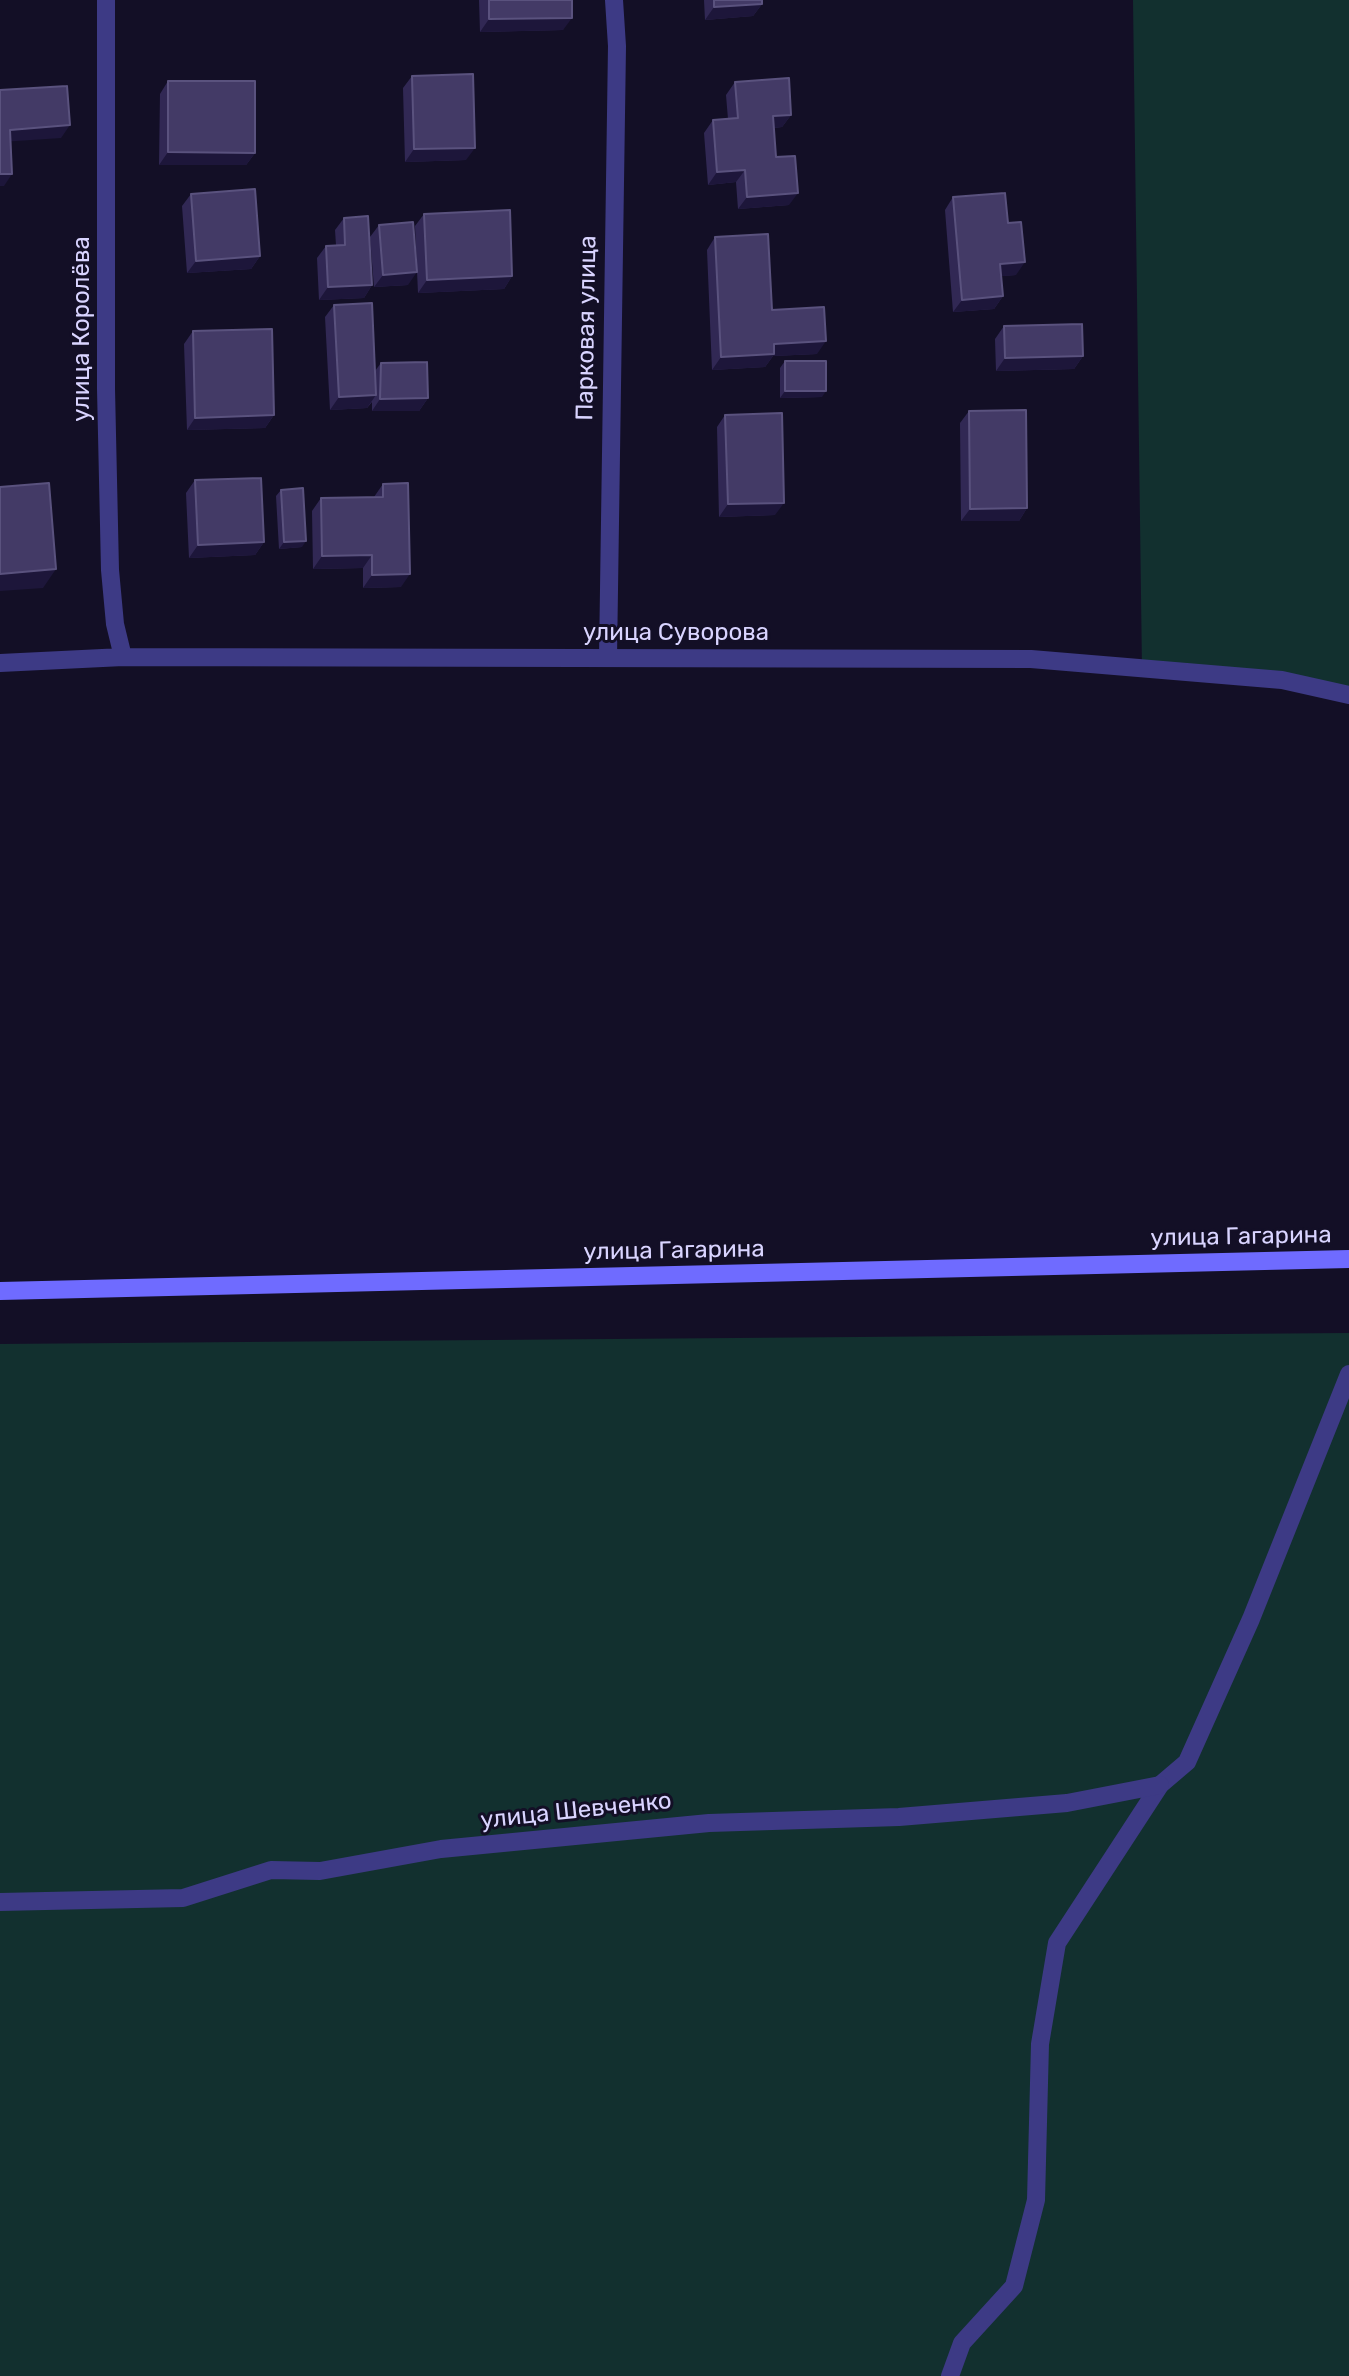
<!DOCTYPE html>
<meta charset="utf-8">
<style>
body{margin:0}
canvas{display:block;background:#130f26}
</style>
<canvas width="1349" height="2376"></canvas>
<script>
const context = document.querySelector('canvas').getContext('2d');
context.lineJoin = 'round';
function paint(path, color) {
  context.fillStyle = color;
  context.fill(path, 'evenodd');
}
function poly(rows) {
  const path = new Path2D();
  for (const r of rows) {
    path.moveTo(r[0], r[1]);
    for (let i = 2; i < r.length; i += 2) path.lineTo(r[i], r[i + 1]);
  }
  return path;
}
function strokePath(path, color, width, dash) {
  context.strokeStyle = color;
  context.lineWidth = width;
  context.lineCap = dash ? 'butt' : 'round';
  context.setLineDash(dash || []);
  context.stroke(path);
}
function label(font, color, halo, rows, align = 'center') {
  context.font = font + ' Rubik,sans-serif';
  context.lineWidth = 6;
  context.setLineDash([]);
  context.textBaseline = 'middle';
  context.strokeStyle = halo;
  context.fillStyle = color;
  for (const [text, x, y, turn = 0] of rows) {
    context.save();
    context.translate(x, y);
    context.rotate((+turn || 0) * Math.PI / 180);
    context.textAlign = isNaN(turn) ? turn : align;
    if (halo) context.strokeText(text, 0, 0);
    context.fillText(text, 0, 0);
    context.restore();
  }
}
paint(poly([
 [1133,0,1349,0,1349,695,1142,668],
 [1349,1333,1349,2376,0,2376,0,1344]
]), '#12302f');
strokePath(poly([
 [950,2376,962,2343,1014,2286,1036,2200,1040,2044,1057,1943,1160,1785,1187,1762,1251,1619,1349,1374]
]), '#3d3a85', 18);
strokePath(poly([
 [106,0,106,389,110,570,115,624,123,657],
 [608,657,617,46,614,0],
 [0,663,123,657,1031,659,1282,680,1349,695],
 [0,1902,183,1898,271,1870,320,1871,441,1849,709,1823,899,1817,1067,1803,1160,1785]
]), '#3d3a85', 18);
strokePath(poly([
 [0,1291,1349,1259]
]), '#6f6bff', 18);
paint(poly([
 [479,0,572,0,563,30,480,32],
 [704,0,762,0,762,4,753,16,705,20],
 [412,76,466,160,405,162,403,88],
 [168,81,255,153,246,165,159,165,160,94],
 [735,82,791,115,782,127,774,128,776,157,789,205,738,209,736,182,708,185,704,133,713,120,728,119,726,95],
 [191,194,260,256,251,269,187,273,182,206],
 [953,197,1008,223,1016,275,1001,276,1003,296,994,309,953,312,945,210],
 [424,214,512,276,504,289,418,293,415,226],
 [344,218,372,285,364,298,319,300,317,258,326,246,336,245,335,230],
 [379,225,408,285,374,287,370,237],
 [715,237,772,310,817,354,773,356,765,367,712,370,707,250],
 [334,305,375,371,381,363,428,398,419,411,372,411,372,402,367,408,330,410,325,317],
 [1004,326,1083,356,1074,369,996,371,995,339],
 [193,331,274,415,265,428,187,430,184,344],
 [785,361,822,397,780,398,780,368],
 [969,411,1027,508,1019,521,961,521,960,423],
 [725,415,775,515,719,517,717,427],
 [195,480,264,542,255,555,189,558,186,493],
 [383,484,401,587,363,588,363,568,313,569,312,511,321,498,374,497],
 [281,490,302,547,279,549,276,496]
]), '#312854');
paint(poly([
 [762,4,753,16,705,20,714,7],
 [572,18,563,30,480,32,489,19],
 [791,115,782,127,764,129,773,116],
 [70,125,61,138,1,142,10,130],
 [475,148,466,160,405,162,414,149],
 [168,152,255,153,246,165,159,165],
 [745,170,736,182,708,185,717,172],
 [0,174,12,174,4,186,0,186],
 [798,193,789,205,738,209,747,197],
 [260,256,251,269,187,273,196,261],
 [1025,262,1016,275,991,277,1000,264],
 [417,272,408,285,374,287,383,275],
 [512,276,504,289,418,293,427,280],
 [372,285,364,298,319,300,328,287],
 [1003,296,994,309,953,312,962,300],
 [826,341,817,354,773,356,765,367,712,370,721,357,774,344],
 [1083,356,1074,369,996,371,1005,358],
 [785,391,826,391,822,397,780,398],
 [376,395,367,408,330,410,339,397],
 [428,398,419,411,372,411,380,399],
 [274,415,265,428,187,430,195,418],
 [784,503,775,515,719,517,728,504],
 [1027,508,1019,521,961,521,970,509],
 [306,541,302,547,279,549,284,542],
 [264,542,255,555,189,558,198,545],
 [372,555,363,568,313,569,322,556],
 [56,569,43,588,0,591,0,574],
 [410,574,401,587,363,588,372,575]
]), '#1d163a');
const building = poly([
 [489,0,572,0,572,18,489,19,489,0],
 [714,0,762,0,762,4,714,7,714,0],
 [473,74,475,148,414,149,412,76,473,74],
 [789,78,791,115,773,116,776,157,795,156,798,193,747,197,745,170,717,172,713,120,738,118,735,82,789,78],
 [168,81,255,81,255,153,168,152,168,81],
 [67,86,70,125,10,130,12,174,0,174,0,90,67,86],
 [255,189,260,256,196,261,191,194,255,189],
 [1005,193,1008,223,1021,222,1025,262,1000,264,1003,296,962,300,953,197,1005,193],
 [510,210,512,276,427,280,424,214,510,210],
 [368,216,372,285,328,287,326,246,345,245,344,218,368,216],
 [413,222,417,272,383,275,379,225,413,222],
 [768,234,772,310,824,307,826,341,774,344,774,354,721,357,715,237,768,234],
 [372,303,376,395,339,397,334,305,372,303],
 [1082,324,1083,356,1005,358,1004,326,1082,324],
 [272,329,274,415,195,418,193,331,272,329],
 [785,361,826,361,826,391,785,391,785,361],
 [427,362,428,398,380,399,381,363,427,362],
 [1026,410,1027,508,970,509,969,411,1026,410],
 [782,413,784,503,728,504,725,415,782,413],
 [261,478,264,542,198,545,195,480,261,478],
 [49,483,56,569,0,574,0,487,49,483],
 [408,483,410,574,372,575,372,555,322,556,321,498,383,497,383,484,408,483],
 [303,488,306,541,284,542,281,490,303,488]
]);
paint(building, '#433a66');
strokePath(building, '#5a527e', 2);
label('24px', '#d9d4ff', '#130f26', [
 ["Парковая улица",587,328,-89],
 ["улица Королёва",82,329,-90],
 ["улица Суворова",676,633],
 ["улица Гагарина",1241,1237,-1],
 ["улица Гагарина",674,1251,-1],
 ["улица Шевченко",576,1811,-6]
]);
</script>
